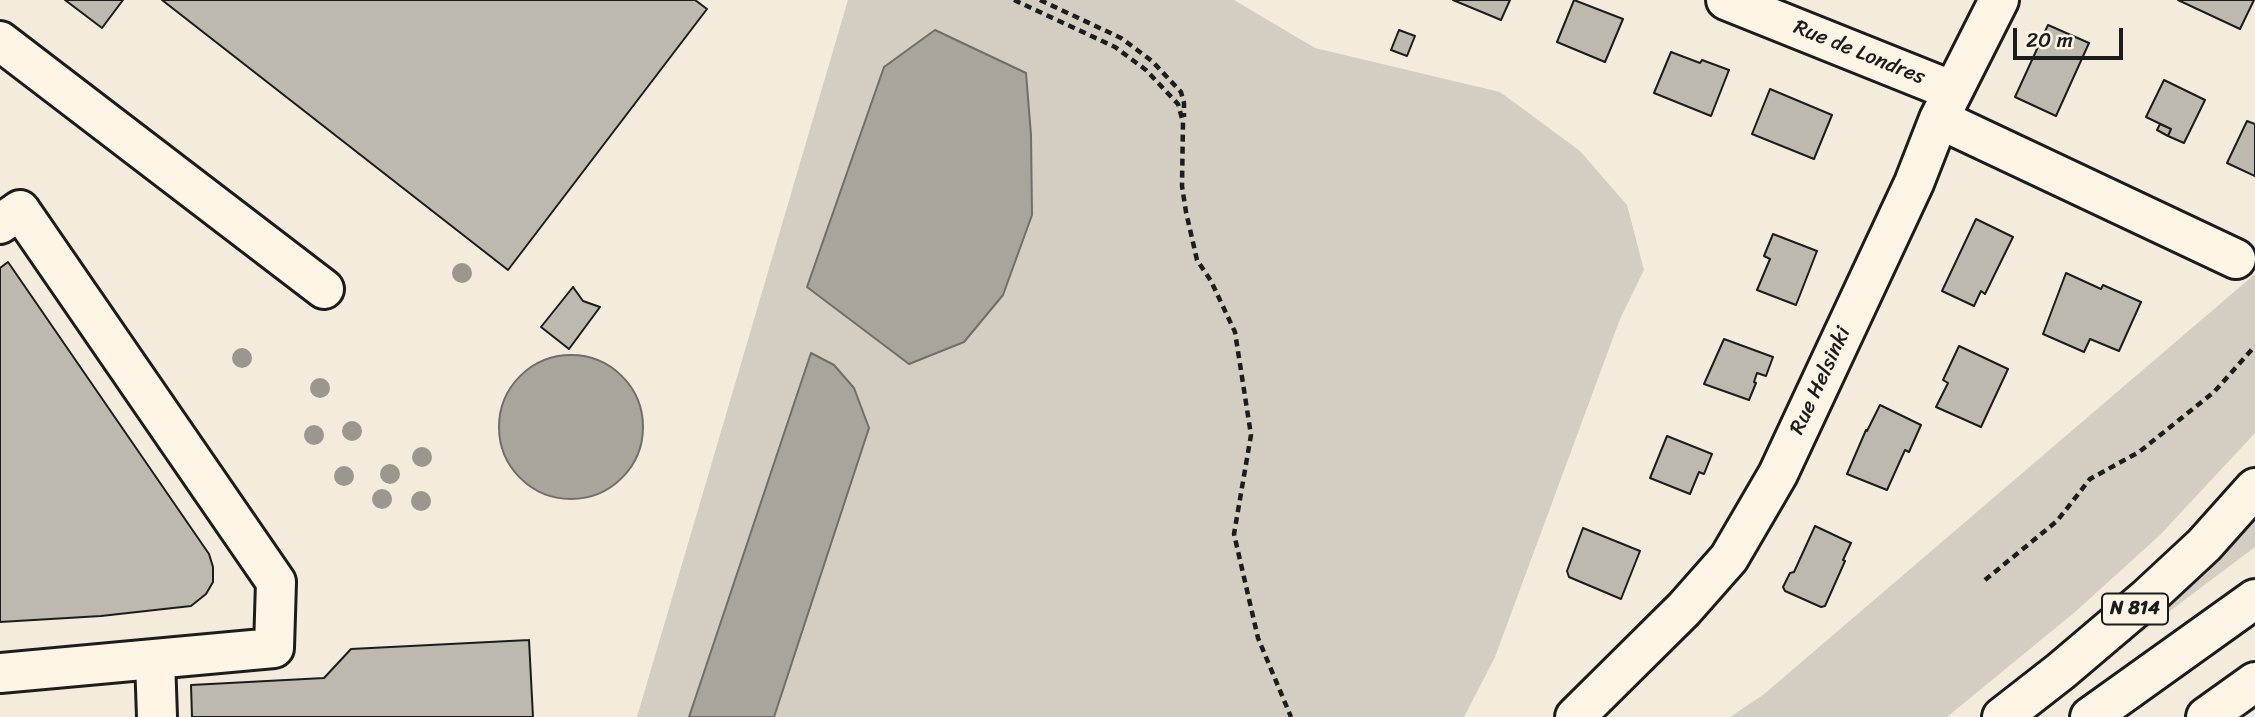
<!DOCTYPE html>
<style>
body{margin:0}
#map{position:relative;width:2255px;height:717px;overflow:hidden;background:#f3ecdd;font-family:Sriracha,sans-serif}
canvas{display:block}
.scale{position:absolute;left:2013px;top:28px;width:110px;height:32px;box-sizing:border-box;border:4px solid #1c1c1c;border-top:0;padding-left:9px;font-size:21px;line-height:24px;white-space:nowrap;color:#1c1c1c;-webkit-text-stroke:5px #fcf5e5;paint-order:stroke}
</style>
<div id="map">
<canvas width="2255" height="717"></canvas>
<div class="scale">20 m</div>
</div>
<script>
const context = document.querySelector('canvas').getContext('2d');
context.lineJoin = 'round';
function paint(path, color) {
  context.fillStyle = color;
  context.fill(path, 'evenodd');
}
function poly(rows) {
  const path = new Path2D();
  for (const r of rows) {
    if (r.length === 3) {
      path.moveTo(r[0] + r[2], r[1]);
      path.arc(r[0], r[1], r[2], 0, 2 * Math.PI);
      continue;
    }
    path.moveTo(r[0], r[1]);
    for (let i = 2; i < r.length; i += 2) path.lineTo(r[i], r[i + 1]);
  }
  return path;
}
function strokePath(path, color, width, dash) {
  context.strokeStyle = color;
  context.lineWidth = width;
  context.lineCap = dash ? 'butt' : 'round';
  context.setLineDash(dash || []);
  context.stroke(path);
}
function label(font, color, halo, rows, align = 'center') {
  context.font = font + ' Sriracha,sans-serif';
  context.lineWidth = 7;
  context.setLineDash([]);
  context.textBaseline = 'middle';
  context.strokeStyle = halo;
  context.fillStyle = color;
  for (const [text, x, y, turn = 0] of rows) {
    context.save();
    context.translate(x, y);
    context.rotate((+turn || 0) * Math.PI / 180);
    context.textAlign = isNaN(turn) ? turn : align;
    if (halo) context.strokeText(text, 0, 0);
    context.fillText(text, 0, 0);
    context.restore();
  }
}
paint(poly([
 [848,0,1234,0,1315,48,1500,92,1580,151,1627,205,1644,270,1620,319,1495,657,1464,717,637,717],
 [2255,274,2255,433,2160,535,2075,612,1947,717,1730,717,1763,695],
 [2255,513,2255,547,2142,632,2142,623]
]), '#d3cec1');
const water = poly([
 [935,30,1026,73,1031,135,1032,215,1003,295,964,342,909,364,807,287,884,67,935,30],
 [811,353,834,365,854,388,869,428,774,717,689,717,811,353],
 [571,427,72]
]);
paint(water, '#aaa59b');
strokePath(water, '#716e68', 2);
const building = poly([
 [65,0,123,0,102,28,65,0],
 [162,0,695,0,707,9,508,270,162,0],
 [1453,0,1510,0,1501,20,1453,0],
 [1574,0,1623,19,1605,62,1557,42,1574,0],
 [2178,0,2254,0,2240,29,2178,0],
 [2048,25,2089,43,2056,116,2015,97,2048,25],
 [1399,30,1415,36,1407,56,1391,50,1399,30],
 [1671,52,1700,63,1702,60,1729,70,1711,116,1654,93,1671,52],
 [2164,80,2205,100,2184,143,2168,136,2171,129,2146,117,2164,80],
 [1770,89,1832,115,1814,159,1752,134,1770,89],
 [2247,121,2255,124,2255,176,2227,163,2247,121],
 [2160,124,2171,129,2168,136,2157,130,2160,124],
 [1976,219,2013,237,1985,294,1981,291,1974,306,1942,291,1976,219],
 [1773,234,1817,251,1796,305,1757,290,1770,259,1764,256,1773,234],
 [8,262,209,554,213,567,213,582,206,594,191,606,101,616,0,622,0,268,8,262],
 [2066,273,2101,289,2103,285,2141,302,2119,351,2090,339,2084,352,2043,334,2066,273],
 [573,287,583,301,600,307,569,349,541,327,573,287],
 [1724,339,1773,357,1766,376,1757,373,1754,382,1756,383,1749,400,1704,384,1724,339],
 [1959,346,2008,369,1981,427,1936,407,1948,383,1943,380,1959,346],
 [1880,405,1921,425,1909,452,1905,450,1887,490,1847,474,1866,430,1867,431,1880,405],
 [1667,436,1712,454,1704,474,1699,472,1690,494,1650,478,1667,436],
 [1815,526,1851,543,1843,560,1845,561,1825,606,1821,607,1785,591,1783,587,1790,573,1794,572,1815,526],
 [1583,528,1640,551,1621,599,1569,577,1567,571,1583,528],
 [529,640,533,717,192,717,191,685,324,678,351,649,529,640]
]);
paint(building, '#beb9ae');
strokePath(building, '#1c1c1c', 2);
const minor = poly([
 [1726,0,1953,91],
 [0,41,324,289],
 [1939,119,2236,259],
 [0,224,20,210,276,582,274,648,0,673],
 [155,659,157,717],
 [1575,717,1684,609,1729,558,1778,474,1914,183,1939,119,1999,0]
]);
const highway = poly([
 [2002,717,2061,671,2147,598,2204,545,2255,488],
 [2090,717,2255,599],
 [2206,717,2255,682]
]);
strokePath(minor, '#1c1c1c', 44);
strokePath(highway, '#1c1c1c', 44);
strokePath(poly([
 [1014,0,1115,47,1146,70,1178,104,1183,122,1182,186,1186,212,1197,260,1211,281,1235,332,1251,435,1234,534,1258,638,1291,717],
 [1040,0,1121,38,1152,61,1181,92,1184,103,1184,117],
 [1985,580,2057,521,2090,479,2139,452,2214,392,2255,346]
]), '#1c1c1c', 4.5, [7, 5]);
strokePath(minor, '#fcf5e5', 38);
strokePath(highway, '#fcf5e5', 38);
context.fillStyle = '#9b978e';
for (const [x, y] of [
 [462,273],
 [242,358],
 [320,388],
 [352,431],
 [314,435],
 [422,457],
 [390,474],
 [344,476],
 [382,499],
 [421,501]
]) {
  context.beginPath();
  context.arc(x, y, 10, 0, 2 * Math.PI);
  context.fill();
}
for (const [x, y, w] of [
 [2135,609,66]
]) {
  const box = new Path2D();
  box.roundRect(x - w / 2, y - 15.5, w, 31, 5);
  context.fillStyle = '#fcf5e5';
  context.fill(box);
  strokePath(box, '#1c1c1c', 2);
}
label('bold 19px', '#1c1c1c', null, [
 ["N 814",2135,609]
]);
label('21px', '#1c1c1c', '#fcf5e5', [
 ["Rue de Londres",1859,53,22],
 ["Rue Helsinki",1821,381,-65]
]);
</script>
